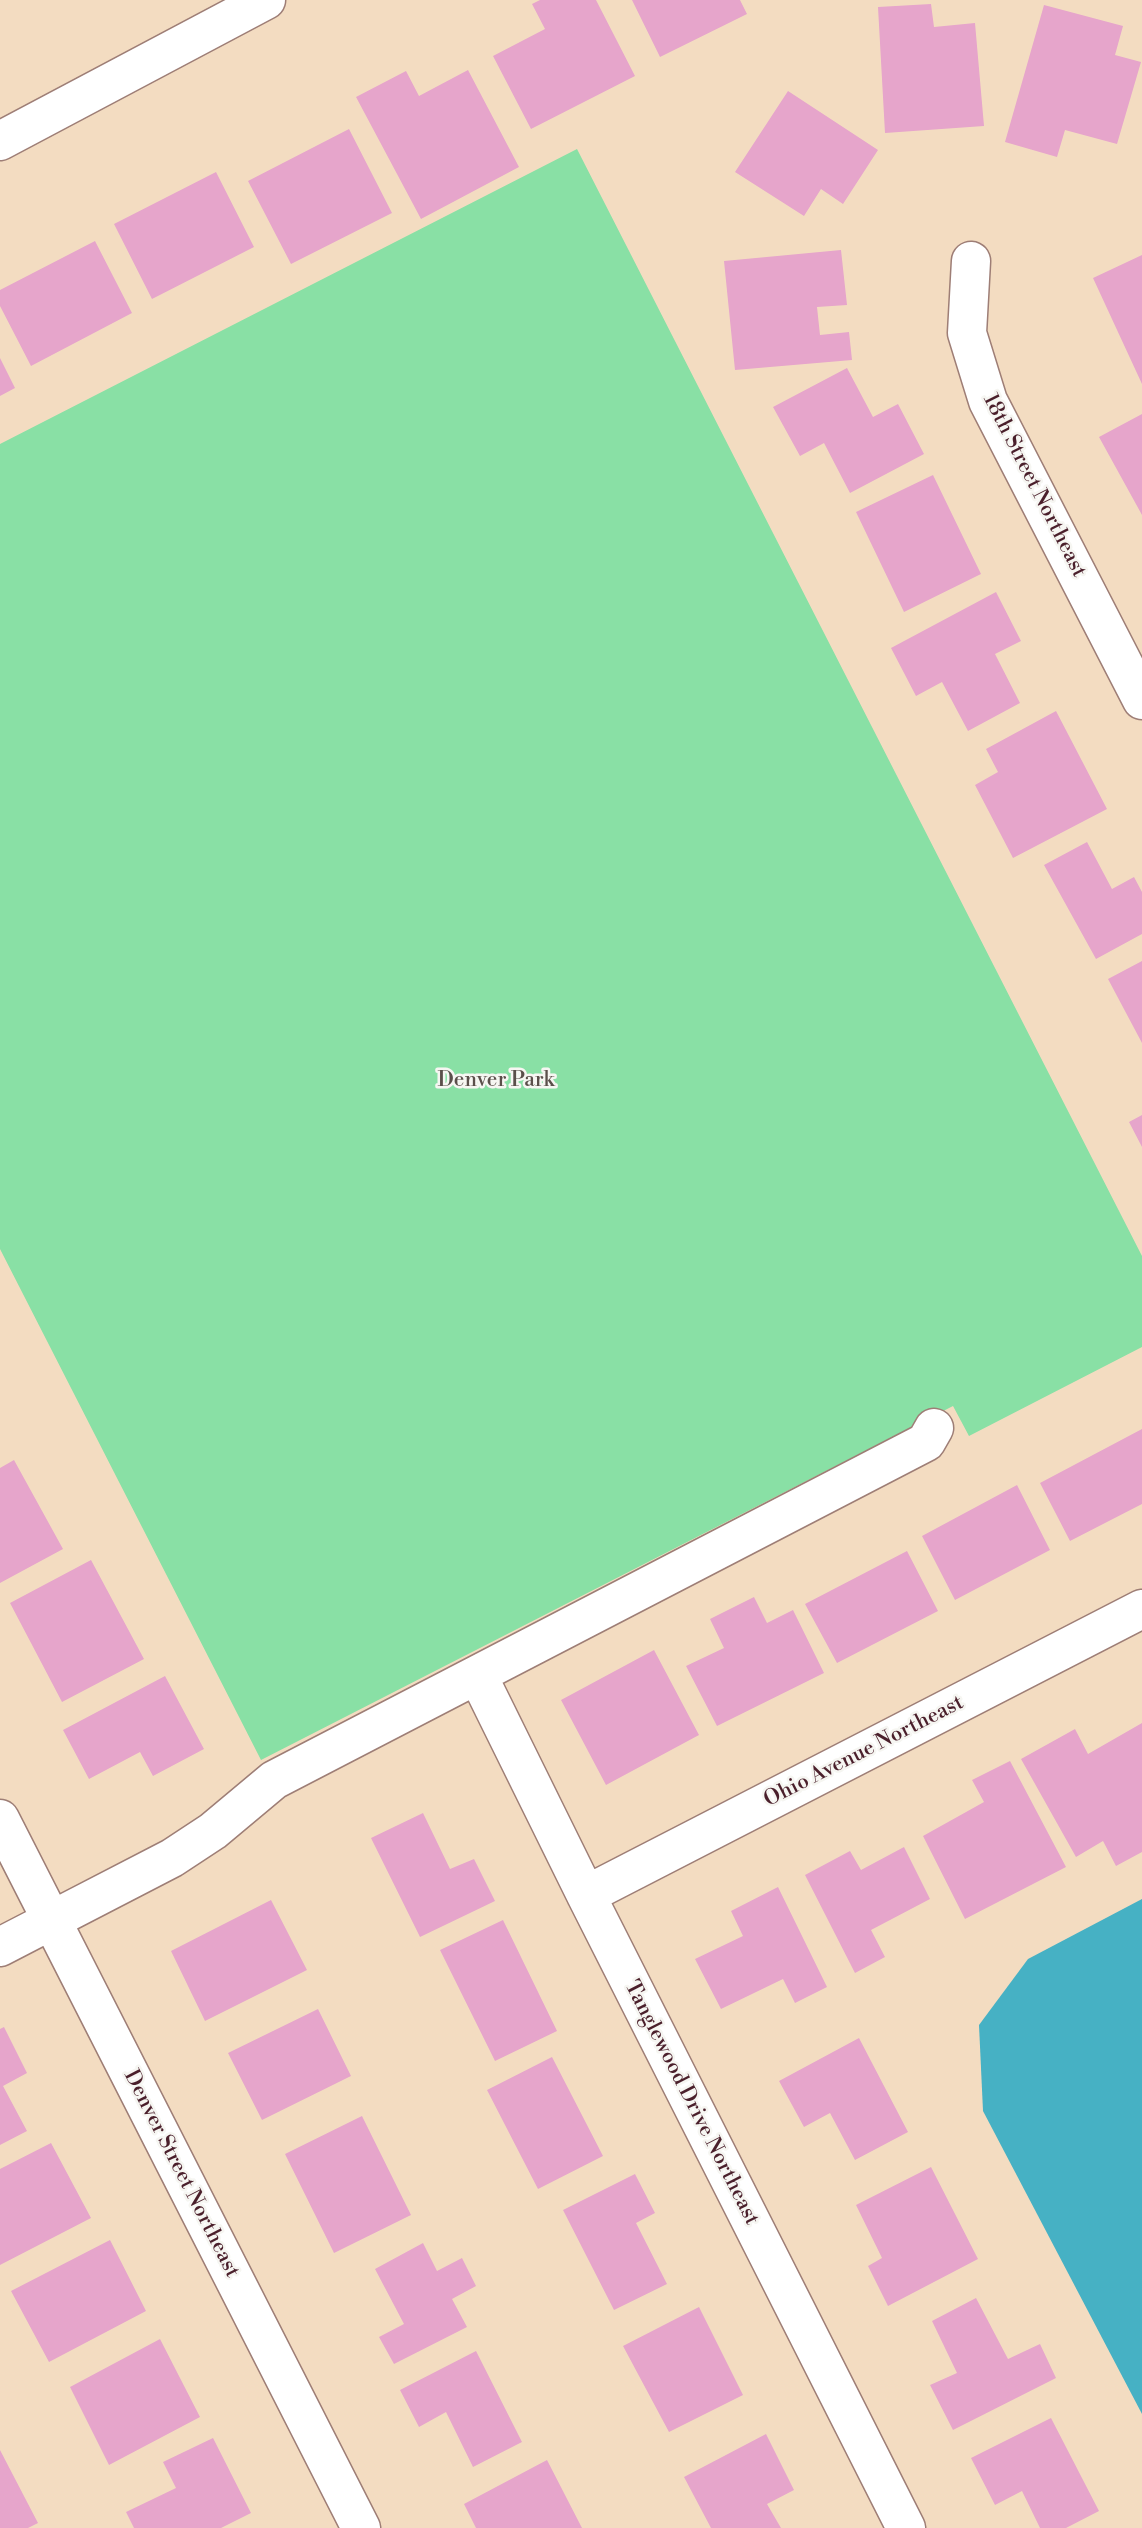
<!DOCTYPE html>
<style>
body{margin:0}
canvas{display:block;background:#f3dcc1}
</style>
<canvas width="1142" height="2528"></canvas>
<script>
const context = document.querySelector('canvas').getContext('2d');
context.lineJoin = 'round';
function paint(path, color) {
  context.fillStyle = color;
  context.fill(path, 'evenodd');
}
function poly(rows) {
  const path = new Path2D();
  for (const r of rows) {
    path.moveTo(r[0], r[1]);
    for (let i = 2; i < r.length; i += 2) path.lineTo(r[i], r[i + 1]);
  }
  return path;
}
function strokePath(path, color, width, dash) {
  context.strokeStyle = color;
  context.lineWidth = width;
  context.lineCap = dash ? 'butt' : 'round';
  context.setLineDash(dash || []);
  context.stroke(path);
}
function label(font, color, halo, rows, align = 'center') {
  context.font = font + ' "Libre Bodoni",serif';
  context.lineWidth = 5;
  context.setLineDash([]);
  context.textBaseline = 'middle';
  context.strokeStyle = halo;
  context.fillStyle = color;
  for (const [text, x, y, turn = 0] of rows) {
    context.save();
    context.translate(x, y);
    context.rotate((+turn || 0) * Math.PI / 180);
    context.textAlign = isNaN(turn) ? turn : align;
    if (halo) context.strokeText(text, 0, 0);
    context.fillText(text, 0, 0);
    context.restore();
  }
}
paint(poly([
 [577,149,1142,1256,1142,1347,969,1436,953,1406,261,1760,0,1249,0,444]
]), '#89e0a5');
paint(poly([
 [1142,1899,1142,2414,983,2111,979,2025,1028,1959]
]), '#46b1c4');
paint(poly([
 [540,0,596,0,635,76,531,129,493,56,545,29,532,4],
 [632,0,740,0,747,14,660,57],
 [931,4,934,27,975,23,984,126,885,133,878,7],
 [1044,5,1123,26,1115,55,1141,62,1117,144,1065,130,1057,157,1005,142],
 [468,70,519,167,421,219,356,97,406,71,419,96],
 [788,91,878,150,843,204,821,189,804,216,735,172],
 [349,129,392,213,291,264,248,181],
 [216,172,254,247,152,299,114,224],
 [95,241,132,313,31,366,0,306,0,290],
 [841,250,847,305,817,307,820,335,849,332,852,360,735,370,724,261],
 [1142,255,1142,384,1093,278],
 [0,358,15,388,0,396],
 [847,368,873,417,898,404,924,454,850,493,824,443,800,456,773,407],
 [1142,414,1142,515,1099,437],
 [933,475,981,574,904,612,856,512],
 [996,592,1021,641,995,654,1020,703,968,731,942,682,916,696,891,648],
 [1056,711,1107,809,1013,858,975,785,998,772,986,749],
 [1087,842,1112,889,1134,877,1142,892,1142,934,1096,959,1044,865],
 [1142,961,1142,1043,1108,979],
 [1142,1115,1142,1147,1129,1122],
 [1142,1429,1142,1504,1070,1541,1040,1483],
 [14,1460,63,1549,0,1583,0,1468],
 [1017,1485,1050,1550,955,1600,922,1536],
 [907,1551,938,1611,837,1663,805,1604],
 [91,1560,144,1659,62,1702,10,1603],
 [754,1597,767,1623,793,1610,824,1673,717,1726,686,1666,724,1648,710,1619],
 [654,1650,699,1735,606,1785,561,1700],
 [165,1676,204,1749,153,1776,140,1752,89,1779,63,1730],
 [1142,1723,1142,1852,1116,1866,1103,1841,1076,1857,1021,1759,1075,1729,1088,1754],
 [1010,1761,1066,1867,965,1919,923,1836,984,1802,972,1780],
 [423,1813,450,1869,474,1859,495,1901,420,1937,371,1838],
 [904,1847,930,1899,871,1930,885,1957,855,1973,805,1875,850,1851,861,1870],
 [778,1887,827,1987,795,2003,783,1979,721,2009,695,1959,743,1936,731,1911],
 [271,1900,307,1970,205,2021,171,1951],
 [503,1920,557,2031,495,2061,440,1950],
 [318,2009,351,2076,262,2120,228,2053],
 [4,2027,27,2073,3,2086,27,2131,0,2145,0,2029],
 [859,2038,908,2132,855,2160,830,2113,804,2127,779,2081],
 [552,2057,603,2156,538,2189,487,2090],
 [362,2116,411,2215,334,2253,285,2154],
 [51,2143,91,2218,0,2265,0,2169],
 [931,2167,978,2259,888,2306,868,2266,882,2258,856,2205],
 [635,2174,655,2213,636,2223,667,2284,614,2310,563,2210],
 [110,2240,146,2311,49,2362,11,2291],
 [423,2243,437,2271,462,2258,476,2286,452,2299,467,2327,394,2364,379,2337,404,2324,375,2269],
 [976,2298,1008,2359,1040,2344,1056,2378,953,2430,930,2385,957,2373,932,2321],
 [699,2307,743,2395,669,2432,623,2346],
 [160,2339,200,2417,109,2465,70,2387],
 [476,2351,522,2442,473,2467,446,2412,419,2427,400,2390],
 [1051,2418,1099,2511,1066,2528,1040,2528,1022,2491,995,2505,971,2458],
 [766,2434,794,2490,767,2504,781,2528,711,2528,684,2477],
 [213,2438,251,2513,221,2528,134,2528,126,2512,176,2488,163,2462],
 [0,2450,38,2523,28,2528,0,2528],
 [547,2460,582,2528,476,2528,464,2504]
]), '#e6a5cb');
const minor = poly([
 [0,141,266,0],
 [971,261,967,333,988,401,1142,700],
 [478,1676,586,1895,906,2528],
 [0,1819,361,2528],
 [586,1895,1142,1609],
 [0,1947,172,1858,213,1831,274,1780,926,1442,934,1428]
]);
strokePath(minor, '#9e7e76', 41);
strokePath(minor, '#fff', 38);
label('21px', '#4a1f2b', '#f6f6f2', [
 ["18th Street Northeast",1034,486,63],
 ["Ohio Avenue Northeast",864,1752,-27],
 ["Tanglewood Drive Northeast",691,2103,63],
 ["Denver Street Northeast",181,2174,63]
]);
label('21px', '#5a4f4a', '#f6f6f2', [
 ["Denver Park",496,1081]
]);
</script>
